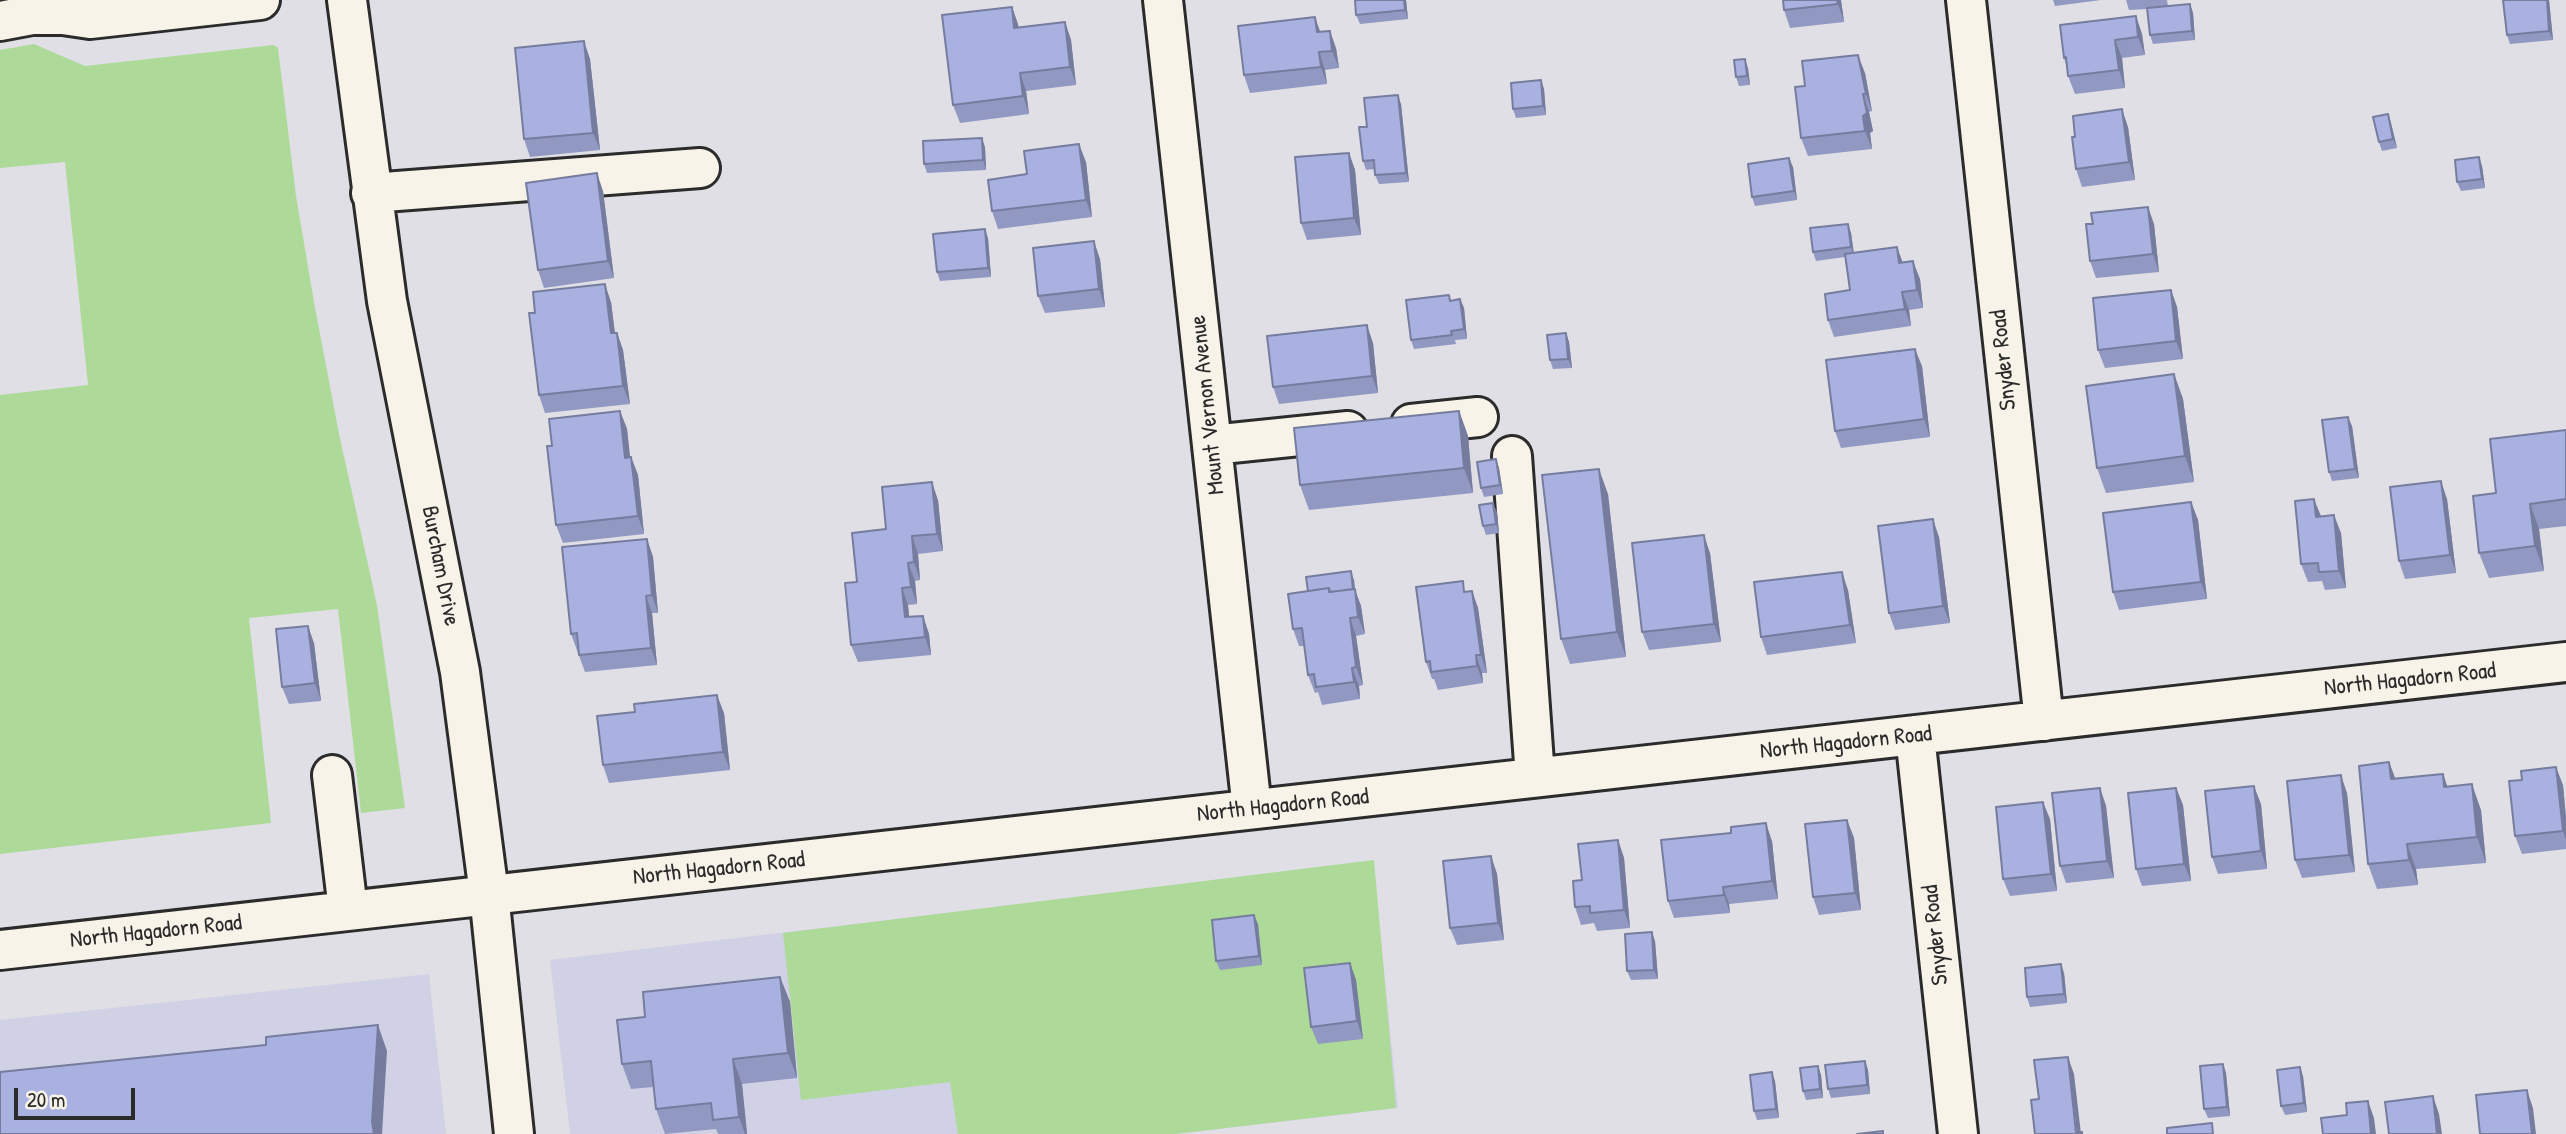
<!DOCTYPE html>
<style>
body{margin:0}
#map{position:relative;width:2566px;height:1134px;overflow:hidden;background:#e0dfe6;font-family:"Patrick Hand",sans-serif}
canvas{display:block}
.scale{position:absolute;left:14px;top:1088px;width:121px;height:32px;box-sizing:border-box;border:4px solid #2b2b2b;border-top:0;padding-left:9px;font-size:21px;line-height:24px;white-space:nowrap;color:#2b2b2b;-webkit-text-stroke:5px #f7f3e8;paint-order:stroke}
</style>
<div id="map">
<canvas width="2566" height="1134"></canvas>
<div class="scale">20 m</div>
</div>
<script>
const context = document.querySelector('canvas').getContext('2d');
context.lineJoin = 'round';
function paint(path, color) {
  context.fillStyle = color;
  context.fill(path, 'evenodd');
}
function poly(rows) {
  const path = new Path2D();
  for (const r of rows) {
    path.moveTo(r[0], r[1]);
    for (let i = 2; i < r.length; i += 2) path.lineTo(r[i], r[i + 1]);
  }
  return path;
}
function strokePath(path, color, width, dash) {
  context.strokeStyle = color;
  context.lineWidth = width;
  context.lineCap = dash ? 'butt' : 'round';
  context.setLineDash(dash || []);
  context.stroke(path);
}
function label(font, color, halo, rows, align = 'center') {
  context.font = font + ' "Patrick Hand",sans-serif';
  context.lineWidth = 6;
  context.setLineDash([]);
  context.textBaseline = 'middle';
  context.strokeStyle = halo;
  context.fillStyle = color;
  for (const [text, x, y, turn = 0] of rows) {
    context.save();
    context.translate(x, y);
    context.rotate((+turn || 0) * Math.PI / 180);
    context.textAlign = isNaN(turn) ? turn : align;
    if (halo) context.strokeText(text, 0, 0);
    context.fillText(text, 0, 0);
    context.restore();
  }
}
paint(poly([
 [1373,863,1398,1108,1177,1134,570,1134,550,960],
 [429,974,446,1134,0,1134,0,1020]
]), '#d0d1e4');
paint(poly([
 [34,44,85,66,274,45,278,48,296,196,314,302,339,434,377,605,405,808,361,813,338,609,249,618,271,823,0,854,0,395,88,385,65,162,0,168,0,50],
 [1374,860,1396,1108,1175,1134,958,1134,950,1082,801,1100,783,933]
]), '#adda98');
const minor = poly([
 [347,0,387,301,460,672,489,894,514,1134],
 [1163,0,1252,809],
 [1966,0,2044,721],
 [0,21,32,15,63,15,90,19,260,0],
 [371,193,700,168],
 [1411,424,1478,417],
 [1212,445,1348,431],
 [1512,456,1535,777],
 [1915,735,1958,1134],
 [332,775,348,910],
 [0,950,2566,662]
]);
strokePath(minor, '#2b2b2b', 44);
strokePath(minor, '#f7f3e8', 38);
paint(poly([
 [1406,0,1408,19,1360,24,1356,15],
 [1841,0,1844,22,1790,28,1784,10],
 [2053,0,2101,0,2055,6],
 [2126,0,2167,0,2168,6,2190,4,2193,13,2195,40,2153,44,2150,35,2147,9,2129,10],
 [2503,0,2549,0,2553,40,2510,44,2507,35],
 [1012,7,1019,28,1065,22,1071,40,1076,85,1026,91,1029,114,960,123,953,105],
 [2136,16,2142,34,2145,55,2122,58,2125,88,2075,94,2068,76,2067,68,2064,58],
 [1320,32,1336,48,1339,68,1325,70,1327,84,1250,93,1244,75],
 [590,59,600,150,530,157,524,139],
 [1748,68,1750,85,1739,86,1736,77],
 [1865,73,1872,111,1869,112,1873,131,1870,133,1872,149,1808,156,1801,138,1805,86],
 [1541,80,1544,89,1546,115,1516,118,1513,109],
 [1401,104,1409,182,1379,184,1375,175,1375,169,1366,170,1363,161,1367,127],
 [2388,114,2391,123,2397,148,2382,151,2379,142],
 [2128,127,2135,180,2082,187,2076,169,2075,137],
 [985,147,986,170,927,173,924,164],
 [1349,153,1355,170,1361,235,1307,240,1301,223],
 [1086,162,1092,217,998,229,992,211,1027,174],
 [2482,166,2485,188,2461,191,2457,182],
 [1793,167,1797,200,1755,206,1752,197],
 [603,191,614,278,544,288,538,270],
 [1848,224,1851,233,1854,253,1897,247,1903,263,1920,279,1923,308,1909,310,1911,326,1834,337,1828,320,1850,290,1845,257,1816,261,1813,252],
 [2093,224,2154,224,2159,272,2096,278,2090,261],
 [988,238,991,277,940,281,937,272],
 [1100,259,1105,307,1045,313,1038,296],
 [2171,290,2177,307,2183,359,2105,368,2098,350],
 [1460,299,1464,308,1467,339,1455,340,1456,344,1414,349,1411,340,1451,301],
 [611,302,615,333,617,333,623,350,630,404,545,413,539,395],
 [1566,333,1569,342,1572,368,1553,369,1550,360],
 [1373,343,1378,393,1279,404,1273,387],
 [1922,366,1930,437,1841,448,1835,431],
 [2174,374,2183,399,2194,482,2106,493,2097,468],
 [620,411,627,429,630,457,631,457,638,475,644,534,563,543,556,525,552,446],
 [1459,411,1468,436,1473,493,1309,510,1300,485],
 [2352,426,2359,478,2332,481,2329,472],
 [2566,430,2566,526,2539,529,2544,571,2489,578,2479,553,2496,493],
 [1496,459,1499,468,1503,494,1484,497,1481,488],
 [1608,494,1626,657,1570,664,1561,639],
 [2447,499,2456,573,2405,579,2399,561],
 [938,500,943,551,918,554,920,580,915,581,917,604,908,605,909,617,923,616,929,634,931,655,858,662,851,645,857,582,886,529],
 [2191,502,2198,520,2207,599,2119,610,2113,592],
 [1497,512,1499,533,1486,535,1483,526],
 [2321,517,2341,533,2346,588,2325,590,2322,581,2308,582,2301,564],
 [1939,537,1950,623,1895,630,1889,613],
 [647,539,653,557,658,613,652,613,657,665,585,672,571,634],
 [1710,553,1721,642,1649,650,1642,632],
 [1354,580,1355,590,1361,606,1365,634,1356,636,1363,685,1359,686,1360,699,1322,705,1318,692,1315,693,1308,675,1304,646,1299,646,1293,629,1308,591],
 [1848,590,1856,643,1767,655,1761,637],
 [1467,591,1472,591,1478,608,1487,673,1482,673,1483,683,1438,690,1434,679,1432,679,1426,662],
 [314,643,321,701,289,704,282,687],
 [635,712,724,713,730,770,609,783,603,765],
 [2389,762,2395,779,2443,774,2447,786,2481,810,2486,863,2416,869,2418,885,2377,889,2368,864],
 [2563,785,2566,818,2566,849,2522,854,2515,836],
 [2100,788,2106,806,2114,878,2066,883,2060,866],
 [2176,788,2183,805,2191,881,2142,886,2136,869],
 [2347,793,2355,872,2302,878,2295,860],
 [2261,804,2267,869,2218,874,2212,857],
 [2050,819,2057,891,2010,896,2003,879],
 [1847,820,1854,838,1861,910,1819,915,1813,897],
 [1618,840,1624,858,1630,928,1597,931,1594,923,1581,925,1575,907,1582,880],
 [1772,841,1778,899,1729,904,1730,913,1674,918,1668,901],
 [1491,856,1497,874,1504,940,1457,945,1450,928],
 [1258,924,1262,965,1220,970,1216,961],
 [1655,941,1658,979,1631,980,1627,971],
 [1350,963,1356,980,1363,1039,1318,1044,1311,1027],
 [2064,973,2067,1003,2030,1007,2027,997],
 [780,977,790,1002,797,1078,742,1084,747,1134,718,1134,716,1129,665,1134,656,1109,653,1087,631,1089,622,1064,645,1017],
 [1865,1061,1868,1070,1870,1094,1831,1098,1828,1089],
 [2223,1064,2226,1073,2230,1116,2208,1118,2204,1109],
 [1818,1066,1821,1075,1823,1098,1806,1100,1803,1091],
 [2303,1076,2307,1112,2285,1115,2281,1106],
 [1775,1081,1779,1118,1757,1120,1754,1111]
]), '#9198c2');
paint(poly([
 [1404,0,1406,0,1408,19,1405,10],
 [1837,0,1841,0,1844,22,1838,4],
 [2547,0,2549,0,2553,40,2549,31],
 [2190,4,2193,13,2195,40,2192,31],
 [1012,7,1018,24,1021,46,1014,28],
 [2136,16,2142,34,2145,55,2138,37],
 [1315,17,1321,34,1317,32],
 [1065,22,1071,40,1076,85,1070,67],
 [1330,31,1336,48,1339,68,1332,51],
 [2115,40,2122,58,2125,88,2119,70],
 [584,41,590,59,600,150,593,133],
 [1319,52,1325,70,1327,84,1321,67],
 [1858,55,1865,73,1872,111,1866,94],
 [1745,59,1748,68,1750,85,1747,76],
 [1020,73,1026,91,1029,114,1023,96],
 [1541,80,1544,89,1546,115,1543,106],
 [1863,94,1869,112,1873,131,1870,133,1872,149,1865,131],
 [1398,95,1401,104,1409,182,1406,173],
 [2122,109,2128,127,2135,180,2129,162],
 [2388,114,2391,123,2397,148,2393,139],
 [982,138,985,147,986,170,983,160],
 [1079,144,1086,162,1092,217,1086,200],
 [1349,153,1355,170,1361,235,1354,218],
 [2479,157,2482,166,2485,188,2482,179],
 [1789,158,1793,167,1797,200,1794,191],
 [597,173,603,191,614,278,608,261],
 [2148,207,2154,224,2159,272,2153,254],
 [1848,224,1851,233,1854,256,1851,247],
 [985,229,988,238,991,277,988,268],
 [1094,241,1100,259,1105,307,1099,289],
 [1897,247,1903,264,1899,263],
 [1913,261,1920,279,1923,308,1917,290],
 [605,284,611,302,617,351,611,333],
 [2171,290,2177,307,2183,359,2176,341],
 [1902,292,1909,310,1911,326,1905,309],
 [1460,299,1464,308,1467,339,1464,329],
 [1367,325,1373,343,1378,393,1372,376],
 [617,333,623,350,630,404,623,386],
 [1566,333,1569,342,1572,368,1568,359],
 [1915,349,1922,366,1930,437,1924,419],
 [2174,374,2183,399,2194,482,2185,456],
 [620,411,627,429,632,475,625,458],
 [1459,411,1468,436,1473,493,1464,468],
 [2348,417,2352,426,2359,478,2355,469],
 [631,457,638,475,644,534,638,516],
 [1496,459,1499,468,1503,494,1500,485],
 [1599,469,1608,494,1626,657,1617,632],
 [2441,481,2447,499,2456,573,2450,555],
 [932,482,938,500,943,551,937,534],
 [2314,499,2321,516,2316,517],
 [2191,502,2198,520,2207,599,2201,582],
 [1493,503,1497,512,1499,533,1496,524],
 [2530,504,2539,529,2544,571,2535,546],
 [2334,515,2341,533,2346,588,2339,571],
 [1933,519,1939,537,1950,623,1943,606],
 [1704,535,1710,553,1721,642,1714,624],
 [912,536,918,554,920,580,914,562],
 [647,539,653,557,658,613,652,595],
 [908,563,915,581,917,604,911,587],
 [1351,571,1354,580,1355,590,1361,606,1365,634,1358,617,1353,592],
 [1842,572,1848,590,1856,643,1850,625],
 [902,588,908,605,911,635,905,617],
 [1472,591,1478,608,1487,673,1481,655],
 [646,596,652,613,657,665,651,648],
 [923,616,929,634,931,655,925,637],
 [1350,618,1356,636,1363,685,1356,667],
 [308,626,314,643,321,701,315,683],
 [1476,655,1482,673,1483,683,1477,666],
 [1352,668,1359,686,1360,699,1354,682],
 [717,695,724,713,730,770,723,752],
 [2389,762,2399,788,2391,779],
 [2556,767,2563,785,2566,818,2566,840,2563,831],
 [2443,774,2452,800,2444,787],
 [2341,775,2347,793,2355,872,2349,855],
 [2472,784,2481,810,2486,863,2477,837],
 [2254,786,2261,804,2267,869,2261,851],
 [2100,788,2106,806,2114,878,2107,861],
 [2176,788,2183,805,2191,881,2184,864],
 [2043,802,2050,819,2057,891,2051,874],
 [1847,820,1854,838,1861,910,1855,893],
 [1766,823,1772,841,1778,899,1772,881],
 [1618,840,1624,858,1630,928,1624,910],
 [2407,844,2416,869,2418,885,2409,860],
 [1491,856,1497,874,1504,940,1498,923],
 [1723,887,1729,904,1730,913,1724,895],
 [1254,915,1258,924,1262,965,1259,956],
 [1652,932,1655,941,1658,979,1654,970],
 [1350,963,1356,980,1363,1039,1357,1021],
 [2061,964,2064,973,2067,1003,2064,994],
 [780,977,790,1002,797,1078,788,1053],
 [378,1025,387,1051,382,1134,374,1134,372,1122],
 [2068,1057,2074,1074,2081,1134,2077,1134],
 [733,1059,742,1084,747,1134,745,1134,739,1117],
 [1865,1061,1868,1070,1870,1094,1867,1085],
 [2223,1064,2226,1073,2230,1116,2227,1107],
 [1818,1066,1821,1075,1823,1098,1820,1089],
 [2300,1067,2303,1076,2307,1112,2304,1103],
 [1772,1072,1775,1081,1779,1118,1776,1109],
 [2527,1090,2533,1108,2536,1134,2532,1134],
 [2433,1096,2439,1114,2442,1134,2437,1134],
 [2368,1101,2374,1118,2376,1134,2371,1134]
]), '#767c9e');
const building = poly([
 [1355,0,1404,0,1405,10,1356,15,1355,0],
 [1783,0,1837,0,1838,4,1784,10,1783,0],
 [2503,0,2547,0,2549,31,2507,35,2503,0],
 [2190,4,2192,31,2150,35,2147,8,2190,4],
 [1012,7,1014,28,1065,22,1070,67,1020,73,1023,96,953,105,942,15,1012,7],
 [2136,16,2138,37,2115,40,2119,70,2068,76,2066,57,2064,58,2060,25,2136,16],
 [1315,17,1317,32,1330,31,1332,51,1319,52,1321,67,1244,75,1238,26,1315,17],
 [584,41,593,133,524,139,515,48,584,41],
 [1858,55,1866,94,1863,94,1867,113,1863,116,1865,131,1801,138,1795,87,1805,86,1802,61,1858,55],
 [1745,59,1747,76,1736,77,1734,60,1745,59],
 [1541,80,1543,106,1513,109,1511,83,1541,80],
 [1398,95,1406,173,1375,175,1374,160,1363,161,1359,127,1367,127,1364,98,1398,95],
 [2122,109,2129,162,2076,169,2072,137,2075,137,2073,116,2122,109],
 [2388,114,2393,139,2379,142,2373,117,2388,114],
 [982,138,983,160,924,164,923,141,982,138],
 [1079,144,1086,200,992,211,988,180,1027,174,1024,151,1079,144],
 [1349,153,1354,218,1301,223,1295,157,1349,153],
 [2479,157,2482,179,2457,182,2455,160,2479,157],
 [1789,158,1794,191,1752,197,1748,164,1789,158],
 [597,173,608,261,538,270,526,183,597,173],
 [2148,207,2153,254,2090,261,2086,224,2093,224,2091,213,2148,207],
 [1848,224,1851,247,1813,252,1810,228,1848,224],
 [985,229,988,268,937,272,933,234,985,229],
 [1094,241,1099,289,1038,296,1033,248,1094,241],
 [1897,247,1899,263,1913,261,1917,290,1902,292,1905,309,1828,320,1825,294,1850,290,1845,254,1897,247],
 [605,284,611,333,617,333,623,386,539,395,529,313,535,313,533,292,605,284],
 [2171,290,2176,341,2098,350,2093,298,2171,290],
 [1449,295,1450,301,1460,299,1464,329,1451,331,1452,335,1411,340,1406,300,1449,295],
 [1367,325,1372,376,1273,387,1267,336,1367,325],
 [1566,333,1568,359,1550,360,1547,335,1566,333],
 [1915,349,1924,419,1835,431,1826,360,1915,349],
 [2174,374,2185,456,2097,468,2086,386,2174,374],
 [620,411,625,458,631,457,638,516,556,525,547,446,552,446,549,419,620,411],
 [1459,411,1464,468,1300,485,1294,428,1459,411],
 [2348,417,2355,469,2329,472,2322,420,2348,417],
 [2566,430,2566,499,2530,504,2535,546,2479,553,2473,496,2496,493,2490,439,2566,430],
 [1496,459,1500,485,1481,488,1477,462,1496,459],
 [1599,469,1617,632,1561,639,1542,475,1599,469],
 [2441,481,2450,555,2399,561,2390,487,2441,481],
 [932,482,937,534,912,536,914,562,908,563,911,587,902,588,905,617,923,616,925,637,851,645,845,583,857,582,852,533,886,529,882,487,932,482],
 [2314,499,2316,517,2334,515,2339,571,2319,572,2318,563,2301,564,2295,501,2314,499],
 [2191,502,2201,582,2113,592,2103,513,2191,502],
 [1493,503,1496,524,1483,526,1479,505,1493,503],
 [1933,519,1943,606,1889,613,1878,526,1933,519],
 [1704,535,1714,624,1642,632,1632,543,1704,535],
 [647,539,652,595,646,596,651,648,579,655,577,633,571,634,562,547,647,539],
 [1351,571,1353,589,1330,592,1329,588,1308,591,1306,577,1351,571],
 [1842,572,1850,625,1761,637,1754,582,1842,572],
 [1463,581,1464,592,1472,591,1481,655,1476,655,1477,666,1431,672,1430,661,1426,662,1416,587,1463,581],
 [1329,588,1329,592,1355,589,1358,617,1350,618,1356,667,1352,668,1354,682,1316,687,1314,674,1308,675,1302,628,1293,629,1288,594,1329,588],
 [308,626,315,683,282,687,276,629,308,626],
 [717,695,723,752,603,765,597,716,635,712,634,704,717,695],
 [2389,762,2391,779,2443,774,2444,787,2472,784,2477,837,2407,844,2409,860,2368,864,2359,766,2389,762],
 [2556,767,2563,831,2515,836,2509,781,2522,780,2521,771,2556,767],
 [2341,775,2349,855,2295,860,2287,781,2341,775],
 [2254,786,2261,851,2212,857,2205,791,2254,786],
 [2100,788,2107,861,2060,866,2052,793,2100,788],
 [2176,788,2184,864,2136,869,2128,793,2176,788],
 [2043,802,2051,874,2003,879,1996,807,2043,802],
 [1847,820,1855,893,1813,897,1805,824,1847,820],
 [1766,823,1772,881,1723,887,1724,895,1668,901,1661,840,1731,833,1731,827,1766,823],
 [1618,840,1624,910,1590,913,1590,906,1575,907,1573,881,1582,880,1578,844,1618,840],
 [1491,856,1498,923,1450,928,1443,861,1491,856],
 [1254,915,1259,956,1216,961,1212,920,1254,915],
 [1652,932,1654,970,1627,971,1625,934,1652,932],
 [1350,963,1357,1021,1311,1027,1304,968,1350,963],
 [2061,964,2064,994,2027,997,2025,968,2061,964],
 [780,977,788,1053,733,1059,739,1117,713,1120,711,1103,656,1109,651,1061,622,1064,617,1020,645,1017,643,992,780,977],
 [378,1025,372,1122,374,1134,0,1134,0,1072,266,1045,266,1037,378,1025],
 [2068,1057,2076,1133,2082,1132,2082,1134,2035,1134,2031,1100,2039,1099,2034,1060,2068,1057],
 [1865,1061,1867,1085,1828,1089,1825,1065,1865,1061],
 [2223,1064,2227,1107,2204,1109,2200,1066,2223,1064],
 [1818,1066,1820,1089,1803,1091,1800,1068,1818,1066],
 [2300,1067,2304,1103,2281,1106,2277,1070,2300,1067],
 [1772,1072,1776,1109,1754,1111,1750,1075,1772,1072],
 [2527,1090,2532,1134,2480,1134,2476,1095,2527,1090],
 [2433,1096,2437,1134,2389,1134,2385,1102,2433,1096],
 [2368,1101,2371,1134,2323,1134,2321,1118,2347,1115,2346,1103,2368,1101],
 [2212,1123,2213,1134,2167,1134,2167,1128,2212,1123],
 [1883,1131,1883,1134,1857,1134,1883,1131]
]);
paint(building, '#a9b1e1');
strokePath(building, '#767c9e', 2);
label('23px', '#2b2b2b', '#f7f3e8', [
 ["Snyder Road",2004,360,-96],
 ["Mount Vernon Avenue",1208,405,-96],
 ["Burcham Drive",440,566,79],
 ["North Hagadorn Road",2410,680,-6],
 ["North Hagadorn Road",1846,743,-6],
 ["North Hagadorn Road",1283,806,-6],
 ["North Hagadorn Road",719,869,-6],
 ["North Hagadorn Road",156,932,-6],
 ["Snyder Road",1936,935,-96]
]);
</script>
